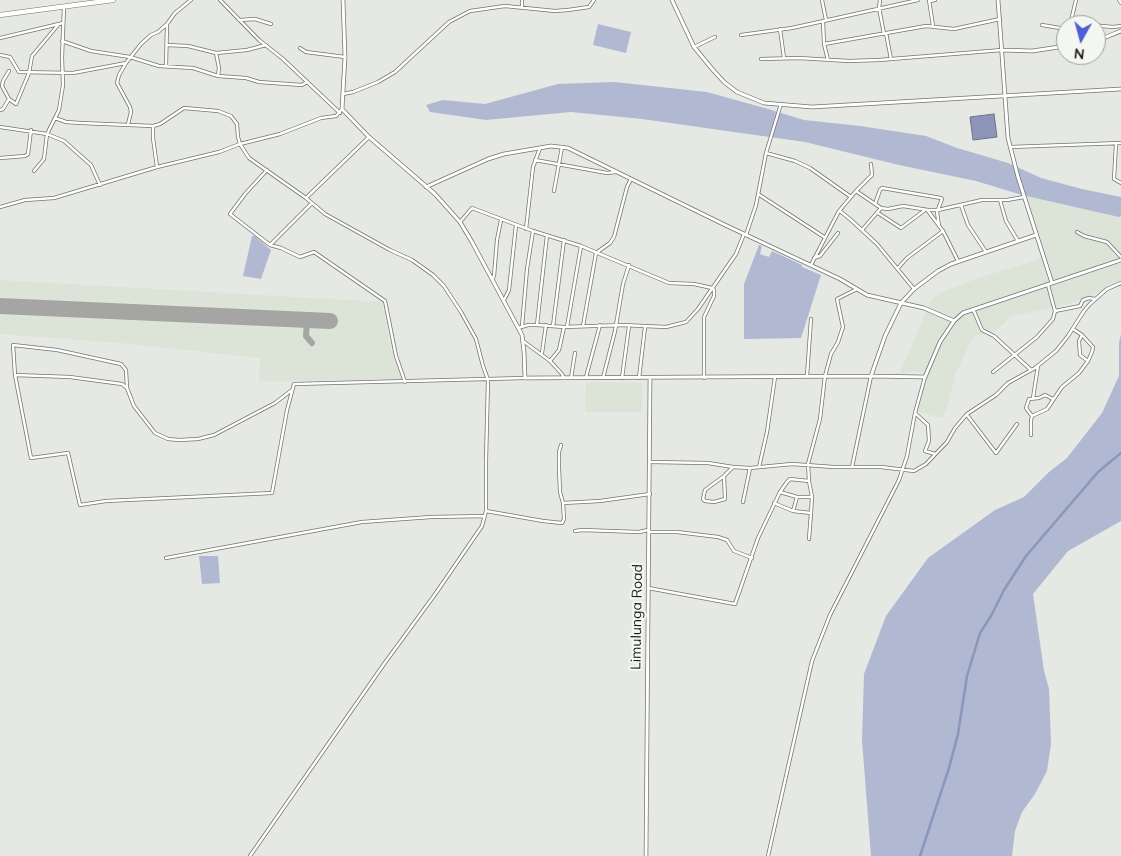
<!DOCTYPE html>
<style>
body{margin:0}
#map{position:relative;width:1121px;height:856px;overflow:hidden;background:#e6e8e4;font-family:Mulish,sans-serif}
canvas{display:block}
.north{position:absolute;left:1056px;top:15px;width:50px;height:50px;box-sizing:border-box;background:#f3f6f1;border:1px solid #9d9f9c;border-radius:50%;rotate:187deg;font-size:14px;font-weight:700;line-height:20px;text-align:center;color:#1c1d1c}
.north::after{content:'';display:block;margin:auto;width:18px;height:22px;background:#4f5ed3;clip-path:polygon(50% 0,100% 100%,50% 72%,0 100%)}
</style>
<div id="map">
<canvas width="1121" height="856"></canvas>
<div class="north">N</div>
</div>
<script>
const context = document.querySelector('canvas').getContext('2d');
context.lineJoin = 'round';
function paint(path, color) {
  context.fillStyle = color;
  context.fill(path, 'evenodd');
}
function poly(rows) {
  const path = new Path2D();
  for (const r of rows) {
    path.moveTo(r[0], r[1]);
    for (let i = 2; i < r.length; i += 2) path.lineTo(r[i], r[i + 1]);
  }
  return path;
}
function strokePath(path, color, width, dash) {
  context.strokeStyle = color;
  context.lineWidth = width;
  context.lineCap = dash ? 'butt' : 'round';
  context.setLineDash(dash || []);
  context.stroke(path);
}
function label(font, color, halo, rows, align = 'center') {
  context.font = font + ' Mulish,sans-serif';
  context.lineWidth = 4.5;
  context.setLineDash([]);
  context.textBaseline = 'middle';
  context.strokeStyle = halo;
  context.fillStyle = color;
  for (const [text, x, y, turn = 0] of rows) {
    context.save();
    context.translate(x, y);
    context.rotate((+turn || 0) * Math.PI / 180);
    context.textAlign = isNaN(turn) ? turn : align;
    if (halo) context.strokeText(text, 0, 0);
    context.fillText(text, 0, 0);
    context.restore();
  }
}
paint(poly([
 [1022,195,1121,217,1121,285,1068,304,1010,317,997,330,973,337,955,375,948,404,943,418,917,412,920,393,926,374,917,371,900,373,931,300,942,292,981,277,1041,259],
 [0,280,382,302,391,350,402,379,259,381,260,358,120,343,0,334],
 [586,382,642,383,642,412,585,412]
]), '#dce3d7');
paint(poly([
 [598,24,631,32,626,53,593,45],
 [614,82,707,92,768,109,804,120,860,126,926,136,957,148,1008,163,1041,178,1082,189,1121,197,1121,216,1119,217,1022,195,976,181,899,165,805,142,642,119,571,112,486,120,430,112,426,105,443,100,485,104,558,84],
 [252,236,255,236,271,250,261,279,243,276],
 [759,245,762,246,760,254,769,257,772,251,802,265,802,267,821,275,801,338,744,339,744,284],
 [1121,334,1121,521,1068,551,1033,594,1044,671,1049,689,1051,744,1047,771,1035,794,1022,812,1015,831,1012,856,871,856,862,740,864,674,886,616,928,558,995,510,1024,497,1049,472,1067,458,1102,413,1119,376,1119,343],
 [199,556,218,556,220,583,202,584]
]), '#b1b8d2');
const water = poly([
 [994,114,997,137,973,140,970,117,994,114]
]);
paint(water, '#8d96ba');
strokePath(water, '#6b728b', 1);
strokePath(poly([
 [920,856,949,768,958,734,967,676,980,633,991,616,1004,590,1026,556,1098,472,1121,453]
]), '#8d96ba', 2.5);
strokePath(poly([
 [307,320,306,336,312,343]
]), '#a5a6a4', 6);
strokePath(poly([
 [0,306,330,321]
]), '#a5a6a4', 16);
const street = poly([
 [220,0,259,40,283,59,340,113],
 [822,0,826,20],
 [880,0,879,8,884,34],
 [929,0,933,26],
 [1119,0,1121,3],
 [930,1,935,0],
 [522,7,522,0],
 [239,20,255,19,271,24],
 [823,21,824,44,828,60],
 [1042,25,1066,29],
 [1070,25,1076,0],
 [1091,25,1113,27,1121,26],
 [780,29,784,58],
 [886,33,891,59],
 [741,35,792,28,918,0],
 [0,38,63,23],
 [62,41,91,51,130,57,159,66,193,68,218,76,246,78,259,82,302,85,307,82],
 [824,44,926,26,954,29,1000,19],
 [167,45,188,46,216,53,247,50,266,45],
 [694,47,715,37],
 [300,48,306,52,345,57],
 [216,53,219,68,218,76],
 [0,55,10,57,19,72,73,73,126,63],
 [761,59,799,58,849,61,879,60,1002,50],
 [166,66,167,24,175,13,191,0],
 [9,71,3,81,2,86,9,99,16,104,29,73,32,56,58,25],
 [343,94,353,92,378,82,395,72,449,22,470,11,505,6,555,11,568,10,589,7,594,0],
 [0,110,3,109,9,99],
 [55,118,59,110,63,85,62,58,64,7],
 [128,124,131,112,130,107,117,83,119,75,126,63,141,44,151,35,158,32,167,24],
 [0,127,47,134,55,118,66,122,81,123,153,126],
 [1116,144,1114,179,1121,183],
 [1010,147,1121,143],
 [766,153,795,161,810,168,851,197],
 [0,158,25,156,28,154,31,130],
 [535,160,607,173,616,172],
 [157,167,153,138,153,126,160,124,184,108,218,111,231,116,237,124,238,137,240,144,249,158,306,198,369,137],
 [267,170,245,194,230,214,270,245,312,203,306,198],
 [34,171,44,159,47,134,64,141,91,165,100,185],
 [554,191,562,147],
 [856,191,881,208,888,209,903,206,928,210,938,210,982,200,1007,200,1024,197],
 [758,194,824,237],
 [1000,200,1006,221,1018,241],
 [875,204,880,190,882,188,941,198,942,199,937,212,939,226],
 [961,205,968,225,986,252],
 [0,207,25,200,54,198,157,167,219,152,240,144,280,134,321,118,336,116,342,109],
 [840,211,851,220,877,244,914,289],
 [928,211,943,231,958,261],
 [878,213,901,228,925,210],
 [460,222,472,208,533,231,581,246,669,283,694,284,712,288,714,290,714,296,704,317,704,378],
 [526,229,533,167,540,148],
 [862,230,881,208],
 [1077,232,1084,236,1107,242,1121,257],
 [746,235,756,205,766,153,781,104],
 [270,245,281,248,300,257,314,252,385,301,396,356,405,382],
 [814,258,820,256,838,233],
 [811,265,839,211,856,191,872,175,871,164],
 [898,268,907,258,943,231],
 [492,279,494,276,497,240,501,220],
 [504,300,509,290,516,225],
 [973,309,982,330,994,336,1031,370],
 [1055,311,1080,306,1083,300,1089,298,1095,299],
 [537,325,547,235],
 [522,326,527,269,533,231],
 [553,326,564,240],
 [583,326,596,253,610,243,614,237,627,187,631,179],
 [567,327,581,246],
 [518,328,528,325,537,325,564,327,622,325,666,327,686,322,698,309,736,254,744,234],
 [1082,335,1093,347,1092,352,1088,361],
 [523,341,550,361,562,374,564,378],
 [542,353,546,325],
 [550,361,559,350,564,327],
 [993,372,1037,337,1053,319,1055,311,1048,285],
 [15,375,70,377,122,384,127,388,134,406,155,433,168,439,179,440,198,439,214,435,275,403,292,390],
 [807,376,811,319],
 [586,377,600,325],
 [571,378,575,353],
 [603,378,615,331,623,284,629,265],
 [622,378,629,326],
 [639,378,645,327],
 [127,388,126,370,121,364,57,350,13,345,15,375,31,458,68,453,80,505,106,501,272,493,287,410,294,384,525,378],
 [1033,398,1038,366],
 [915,413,928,425,929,441,925,451,935,454],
 [967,415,996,453,1017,424],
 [1032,416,1026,408,1029,399,1039,398,1045,395,1053,399],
 [1031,435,1031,420,1032,416,1047,409,1062,387,1079,373,1088,361,1080,355,1079,341,1082,335,1073,329],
 [561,445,559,452,559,468,560,492,563,503,600,501,650,494],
 [650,462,708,463,733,467],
 [759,467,767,432,775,377],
 [852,467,871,376],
 [724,476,725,499,714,502,705,501,703,499,705,490,724,476,733,467,750,468,792,464,834,467,881,467,914,471,926,464,947,442,955,428,967,414,996,395,1008,383,1035,368,1056,351,1068,336,1084,311,1090,304,1107,289,1121,283],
 [809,481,790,479,787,482,780,492,797,497,812,497,809,481,808,464,820,419,825,376,831,354,838,342,843,327,837,299,857,289],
 [743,502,750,468],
 [774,503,793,511,811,513,809,539],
 [486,511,543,521,562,523,564,519,563,503],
 [793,511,797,497],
 [811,513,812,497],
 [575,531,582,530,639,532,648,530],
 [650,532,677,532,718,537,727,540,734,551,752,558],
 [166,558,362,522,431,517,485,516],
 [648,588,735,604,758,538,780,492],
 [250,856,384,664,436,593,482,526,486,511,486,461,488,380,483,366,476,339,461,312,444,286,433,275,412,260,390,250,325,214,312,203],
 [768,856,812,661,830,615,899,480,907,456,915,413,925,377]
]);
const secondary = poly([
 [343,0,345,57,342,109,369,137,435,194,460,222,472,242,522,335,524,352,525,378,871,376,925,377,940,342,954,321,963,313,1121,260],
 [672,0,694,47,713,70,724,82,737,92,764,103,812,107,1121,89],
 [998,0,1008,138,1018,177,1052,283],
 [1096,41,1121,31],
 [1002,50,1032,51,1066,46],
 [426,187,488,159,504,154,551,146,568,148,725,225,840,279,867,295,924,308,954,321],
 [871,376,885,336,901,303,914,289,938,271,951,264,1036,235],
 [646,856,650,378]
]);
const primary = poly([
 [0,15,113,0]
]);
strokePath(street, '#727470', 4);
strokePath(secondary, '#727470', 4.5);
strokePath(primary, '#727470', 5.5);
strokePath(street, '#fff', 2.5);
strokePath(secondary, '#fff', 3);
strokePath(primary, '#fff', 4.5);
label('14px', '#1c1d1c', '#f3f6f1', [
 ["Limulunga Road",637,617,-89]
]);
</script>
